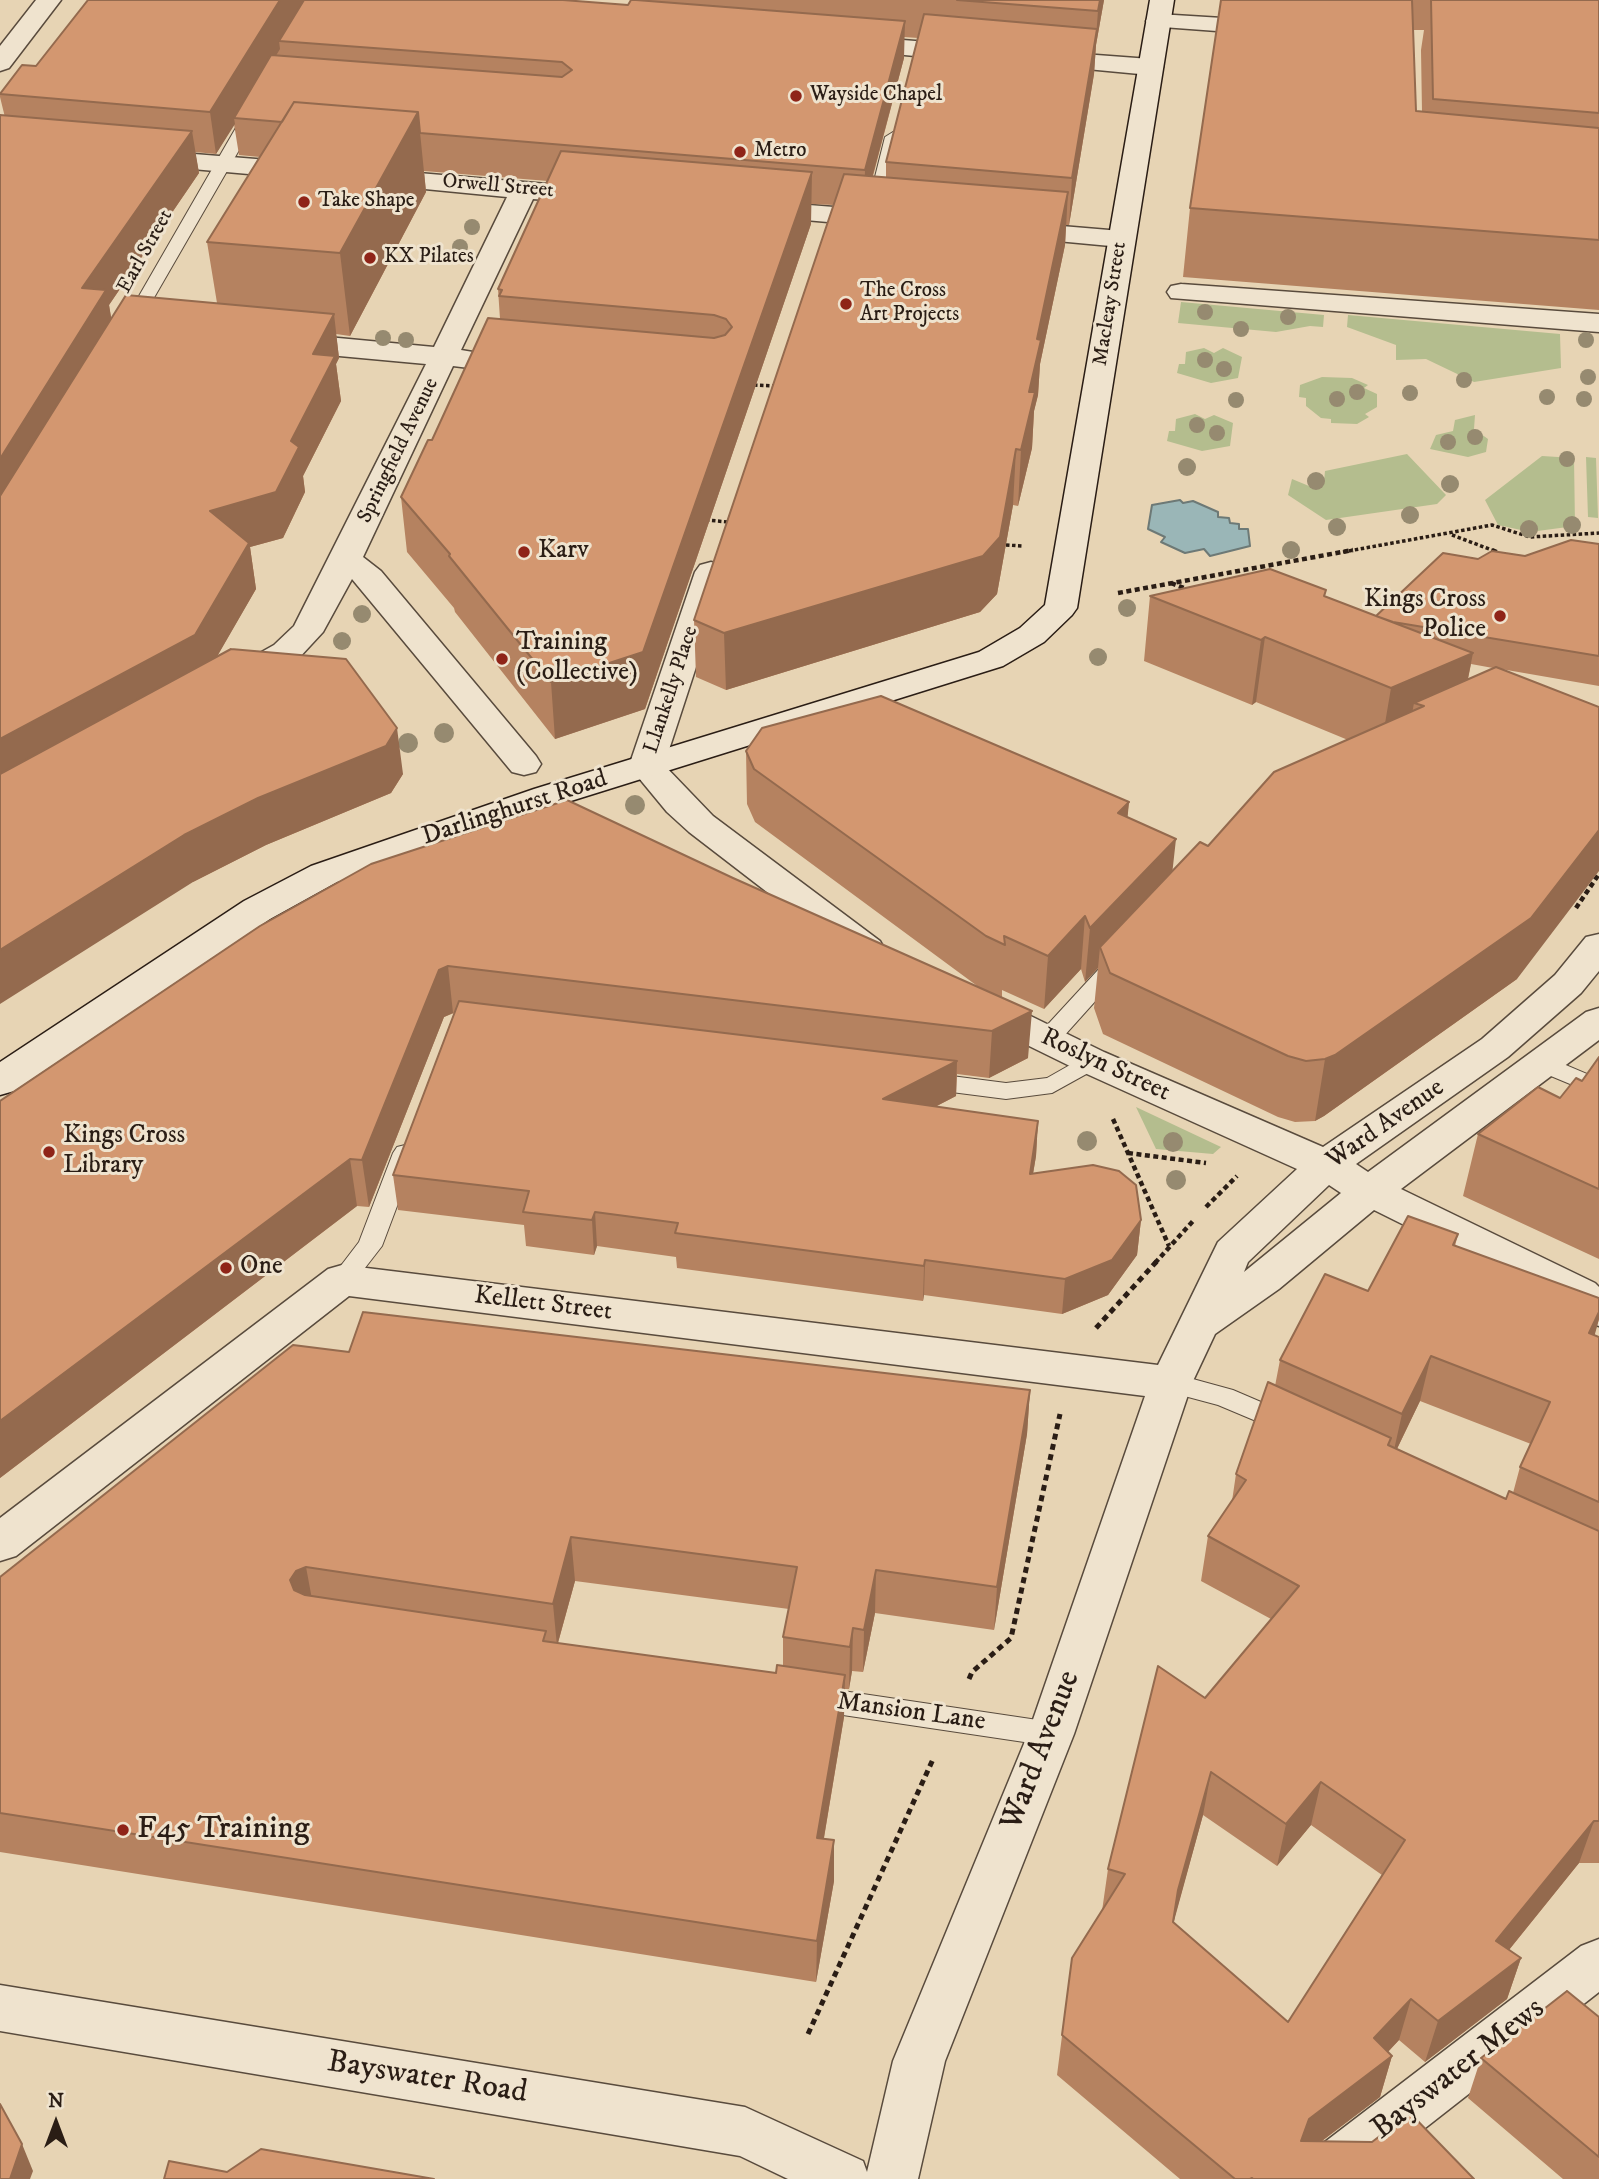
<!DOCTYPE html>
<style>
body{margin:0}
#map{position:relative;width:1599px;height:2179px;overflow:hidden;background:#e7d4b4;font-family:"IM FELL DW Pica",serif}
canvas{display:block}
.north{position:absolute;left:21px;top:2088px;width:70px;height:70px;-webkit-text-stroke:5px #efe3ce;paint-order:stroke;rotate:0deg;font-size:19px;font-weight:700;line-height:28px;text-align:center;color:#2a1d15}
.north::after{content:'';display:block;margin:auto;width:24px;height:32px;background:#2a1d15;clip-path:polygon(50% 0,100% 100%,50% 72%,0 100%)}
</style>
<div id="map">
<canvas width="1599" height="2179"></canvas>
<div class="north">N</div>
</div>
<script>
const context = document.querySelector('canvas').getContext('2d');
context.lineJoin = 'round';
function paint(path, color) {
  context.fillStyle = color;
  context.fill(path, 'evenodd');
}
function poly(rows) {
  const path = new Path2D();
  for (const r of rows) {
    path.moveTo(r[0], r[1]);
    for (let i = 2; i < r.length; i += 2) path.lineTo(r[i], r[i + 1]);
  }
  return path;
}
function strokePath(path, color, width, dash) {
  context.strokeStyle = color;
  context.lineWidth = width;
  context.lineCap = dash ? 'butt' : 'round';
  context.setLineDash(dash || []);
  context.stroke(path);
}
function label(font, color, halo, rows, align = 'center') {
  context.font = font + ' "IM FELL DW Pica",serif';
  context.lineWidth = 6;
  context.setLineDash([]);
  context.textBaseline = 'middle';
  context.strokeStyle = halo;
  context.fillStyle = color;
  for (const [text, x, y, turn = 0] of rows) {
    context.save();
    context.translate(x, y);
    context.rotate((+turn || 0) * Math.PI / 180);
    context.textAlign = isNaN(turn) ? turn : align;
    if (halo) context.strokeText(text, 0, 0);
    context.fillText(text, 0, 0);
    context.restore();
  }
}
paint(poly([
 [1181,302,1324,315,1323,327,1310,326,1276,332,1178,323],
 [1348,315,1560,334,1561,368,1474,382,1426,359,1396,360,1396,345,1347,327],
 [1204,348,1214,353,1223,348,1242,357,1238,378,1211,383,1177,373,1179,364,1185,364,1186,352],
 [1322,377,1352,378,1368,385,1364,388,1377,394,1377,407,1365,414,1369,417,1357,424,1331,423,1331,419,1321,418,1306,406,1306,398,1299,397,1300,385],
 [1195,414,1205,419,1214,415,1233,423,1230,446,1202,451,1167,441,1169,431,1175,431,1176,419],
 [1475,415,1474,429,1488,439,1486,452,1468,457,1430,449,1436,435,1453,431,1455,420],
 [1407,454,1446,495,1437,504,1326,520,1288,495,1292,479,1309,486,1324,482,1325,471],
 [1542,456,1574,458,1575,526,1530,532,1498,525,1485,500],
 [1586,457,1596,458,1598,518,1588,517],
 [1136,1107,1221,1147,1213,1154,1156,1149]
]), '#b4bd8e');
const water = poly([
 [1180,500,1183,503,1193,501,1218,512,1218,517,1229,518,1230,523,1239,524,1239,529,1248,529,1250,546,1210,556,1204,549,1185,553,1161,542,1165,537,1148,529,1152,505,1180,500]
]);
paint(water, '#9ab6b7');
strokePath(water, '#6d7976', 2);
const lane = poly([
 [253,107,261,112,140,322,132,327,126,326,124,322,245,112,253,107],
 [893,132,901,137,884,205,882,208,870,208,868,205,885,137,893,132],
 [1117,956,1125,958,1128,963,1125,968,1055,1046,1039,1046,1036,1040,1039,1034,1109,958,1117,956],
 [1091,1053,1099,1055,1102,1061,1099,1067,1052,1093,1006,1099,928,1089,920,1087,917,1081,920,1075,928,1073,1006,1083,1047,1078,1091,1053],
 [1542,1055,1599,1079,1599,1096,1534,1069,1531,1063,1534,1057,1542,1055],
 [405,1145,413,1147,417,1153,382,1246,351,1286,342,1289,333,1286,330,1280,359,1242,393,1153,397,1147,405,1145],
 [1171,1373,1233,1390,1296,1417,1300,1424,1296,1431,1287,1434,1218,1405,1162,1390,1159,1383,1162,1376,1171,1373],
 [816,1687,1051,1722,1061,1726,1065,1734,1061,1742,1051,1746,816,1711,806,1707,802,1699,806,1691,816,1687]
]);
const street = poly([
 [36,0,61,0,9,68,0,71,0,46,36,0],
 [1158,14,1271,21,1280,23,1283,28,1280,33,1271,35,1149,26,1146,21,1149,16,1158,14],
 [852,36,966,45,975,48,979,53,975,58,966,61,843,49,839,44,843,39,852,36],
 [1043,51,1150,59,1159,62,1163,67,1159,72,1150,75,1034,64,1030,59,1034,54,1043,51],
 [145,150,305,163,314,165,318,171,314,177,305,179,136,164,132,158,136,152,145,150],
 [372,169,594,188,604,190,608,196,604,202,594,204,533,199,461,350,479,353,484,359,479,365,469,368,453,366,363,557,381,571,536,756,541,764,536,772,524,775,512,772,352,579,323,632,298,659,250,686,238,689,226,686,221,679,226,672,274,645,294,626,426,364,285,351,275,348,271,342,275,336,285,333,434,347,507,197,363,183,359,177,363,171,372,169],
 [759,201,884,211,894,213,898,219,894,225,884,227,749,215,745,209,749,203,759,201],
 [1014,222,1121,231,1131,233,1135,239,1131,245,1121,247,1004,236,1000,230,1004,224,1014,222],
 [1181,284,1599,314,1599,332,1171,298,1167,292,1171,286,1181,284],
 [711,562,722,565,727,572,664,765,713,816,880,941,885,950,880,959,867,962,854,959,689,832,667,812,629,766,695,572,700,565,711,562],
 [1599,934,1599,971,1581,993,1508,1057,1356,1164,1368,1172,1586,1012,1599,1008,1599,1040,1401,1189,1595,1283,1599,1287,1599,1326,1584,1321,1565,1305,1374,1210,1279,1289,1215,1334,1192,1383,1074,1734,945,2061,918,2179,788,2179,740,2156,0,2031,0,1985,745,2107,863,2161,867,2172,893,2061,1028,1734,1145,1396,349,1296,16,1556,0,1561,0,1518,328,1269,342,1265,1158,1365,1218,1242,1297,1169,1078,1070,970,1017,964,1008,970,999,983,995,996,999,1104,1052,1323,1147,1482,1039,1555,975,1586,937,1599,934],
 [1329,1185,1341,1193,1244,1272,1248,1262,1329,1185],
 [1599,1939,1599,1992,1360,2179,1293,2179,1300,2161,1581,1946,1599,1939]
]);
const secondary = poly([
 [1150,0,1174,0,1077,608,1072,615,1044,642,1003,666,558,805,337,882,270,919,14,1091,0,1095,0,1062,244,901,311,866,534,789,979,652,1020,628,1045,605,1150,0]
]);
strokePath(lane, '#594b3d', 2);
strokePath(street, '#594b3d', 3);
strokePath(secondary, '#2a1d15', 3);
strokePath(poly([
 [754,385,774,386],
 [706,520,728,522],
 [1452,535,1497,552],
 [1006,545,1022,546],
 [1343,552,1492,525,1530,537,1599,533]
]), '#2a1d15', 3.5, [3.5, 2.5]);
strokePath(poly([
 [1492,550,1499,553],
 [1171,583,1189,590],
 [1118,593,1353,550],
 [1576,908,1599,874],
 [1113,1119,1169,1246],
 [1128,1153,1206,1163],
 [1206,1207,1237,1176],
 [1155,1263,1193,1221]
]), '#2a1d15', 4.5, [5, 3.5]);
strokePath(poly([
 [1096,1328,1157,1261],
 [969,1679,972,1672,1011,1638,1060,1414],
 [808,2034,934,1757]
]), '#2a1d15', 5, [6, 4.5]);
paint(lane, '#efe3ce');
paint(street, '#efe3ce');
paint(secondary, '#efe3ce');
context.fillStyle = '#968a70';
for (const [x, y, r] of [
 [472,227,8],
 [460,247,8],
 [1205,312,8],
 [1288,317,8],
 [1241,329,8],
 [383,338,8],
 [406,340,8],
 [1586,340,8],
 [1205,360,8],
 [1224,369,8],
 [1588,377,8],
 [1464,380,8],
 [1357,392,8],
 [1410,393,8],
 [1547,397,8],
 [1337,399,8],
 [1584,399,8],
 [1236,400,8],
 [1197,425,8],
 [1217,433,8],
 [1475,437,8],
 [1448,442,8],
 [1567,459,8],
 [1187,467,9],
 [1316,481,9],
 [1450,484,9],
 [1410,515,9],
 [1572,525,9],
 [1337,527,9],
 [1529,529,9],
 [1291,550,9],
 [1391,601,9],
 [1127,608,9],
 [362,614,9],
 [342,641,9],
 [1098,657,9],
 [444,733,10],
 [408,743,10],
 [635,805,10],
 [1087,1141,10],
 [1173,1142,10],
 [1176,1180,10]
]) {
  context.beginPath();
  context.arc(x, y, r, 0, 2 * Math.PI);
  context.fill();
}
paint(poly([
 [88,0,303,0,303,2,628,5,642,0,1104,0,1096,45,1094,74,1069,225,1066,225,1065,245,1040,364,1038,395,1034,411,1032,448,1018,506,1013,505,997,594,980,612,726,690,696,677,694,620,834,205,811,204,811,224,645,709,555,739,455,612,454,608,407,552,401,497,500,319,498,289,548,181,424,171,426,192,350,336,336,334,339,358,336,364,341,401,303,476,305,492,283,538,250,547,256,589,217,656,403,774,391,793,266,845,193,882,0,97,0,94,36,66],
 [904,37,918,38,886,162,886,177,873,176,904,58],
 [234,124,239,155,260,157,207,242,217,303,111,318,109,305,199,173,195,152,216,154],
 [1221,0,1599,0,1599,310,1183,277,1190,208],
 [1413,30,1424,30,1421,50,1422,112,1416,111],
 [1599,544,1599,686,1501,669,1517,979,1324,1116,1315,1121,1295,1122,1278,1117,1103,1034,1094,1008,1098,968,1085,982,1081,969,1044,1009,1002,990,1002,997,1028,1058,989,1078,957,1074,956,1096,935,1107,1038,1121,1036,1156,1033,1174,1141,1220,1137,1255,1108,1295,1062,1314,924,1295,923,1301,677,1268,676,1257,597,1246,594,1255,526,1246,524,1225,398,1210,393,1175,454,1013,444,1017,369,1207,357,1206,0,1478,0,1101,733,878,980,988,755,822,747,804,746,751,1129,802,1127,817,1172,871,1208,846,1348,740,1256,702,1252,705,1144,661,1150,596,1326,590,1325,596,1376,616,1478,559,1525,556],
 [1471,664,1493,668,1468,679],
 [1599,1057,1599,1259,1463,1196,1478,1134,1560,1098,1582,1081],
 [1458,1234,1455,1246,1599,1319,1594,1335,1599,1337,1599,1863,1579,1863,1509,1950,1521,1958,1507,1999,1425,2062,1399,2040,1388,2052,1392,2056,1380,2097,1322,2141,1474,2179,1180,2179,1057,2075,1072,1958,1102,1911,1108,1869,1205,1698,1271,1619,1201,1581,1208,1536,1232,1501,1236,1474,1275,1386,1280,1360,1368,1291],
 [1420,1401,1531,1444,1520,1467,1513,1493,1506,1499,1397,1449],
 [1203,1815,1277,1866,1311,1825,1382,1875,1288,2022,1173,1923],
 [349,1352,1030,1390,1027,1434,994,1630,875,1613,863,1672,852,1671,849,1689,844,1689,844,1717,824,1838,834,1881,816,1982,0,1852,0,1577],
 [575,1581,789,1609,783,1637,783,1666,776,1673,558,1643],
 [1599,2017,1599,2179,1563,2179,1468,2098,1481,2058]
]), '#b58260');
paint(poly([
 [280,0,303,0,304,10,279,41,280,49,238,118,234,118,235,124,216,154,210,112],
 [1100,0,1104,0,1096,45,1094,74,1069,225,1072,178,1096,37,1098,11],
 [905,21,904,58,864,208,865,170],
 [418,112,426,192,350,336,340,253],
 [192,131,199,173,109,305,114,334,0,520,0,459,82,288],
 [812,172,811,224,645,709,555,739,551,682],
 [1068,192,1065,245,1040,364,1038,395,1034,411,1032,448,1018,506,1021,450,1037,339],
 [334,314,339,358,336,364,341,401,303,476,305,492,283,538,250,547,256,589,203,681,0,792,0,739,210,511,313,354],
 [1016,449,1013,505,997,594,980,612,726,690,724,633],
 [1265,637,1256,702,1252,705,1261,640],
 [1473,653,1460,718,1414,703,1407,741,1380,753,1391,688],
 [397,728,403,774,391,793,266,845,193,882,0,1004,0,950,184,835],
 [1129,802,1124,855,1118,813],
 [1599,830,1599,871,1517,979,1324,1116,1315,1121,1325,1059],
 [1176,839,1170,893,1100,947,1098,968,1085,982,1090,928],
 [1085,916,1081,969,1044,1009,1048,956],
 [448,966,453,1013,444,1017,369,1207,362,1160,439,970],
 [1032,1011,1028,1058,989,1078,992,1031],
 [957,1061,956,1096,882,1134,883,1099],
 [1038,1121,1036,1156,1027,1209,1030,1174],
 [350,1159,357,1206,0,1478,0,1421],
 [595,1212,597,1246,594,1255,592,1220],
 [1141,1220,1137,1255,1108,1295,1062,1314,1065,1279],
 [925,1260,924,1295,923,1301,924,1266],
 [1599,1312,1599,1319,1592,1345,1589,1333],
 [1431,1356,1420,1401,1392,1459,1402,1414],
 [1030,1390,1027,1434,994,1630,997,1587],
 [571,1537,575,1581,557,1646,553,1604],
 [306,1567,314,1610,304,1614,290,1580,296,1571],
 [876,1570,875,1613,863,1672,864,1630],
 [853,1628,852,1671,849,1689,850,1647],
 [845,1675,844,1717,817,1879,817,1838],
 [1211,1772,1203,1815,1171,1932,1178,1890],
 [1321,1782,1311,1825,1277,1866,1286,1824],
 [1594,1821,1579,1863,1483,1982,1496,1941],
 [834,1840,834,1881,816,1982,817,1941],
 [1521,1958,1507,1999,1425,2062,1438,2021],
 [1411,1999,1399,2040,1365,2076,1392,2056,1380,2097,1298,2159,1301,2141,1309,2119,1374,2038],
 [22,2144,33,2171,30,2179,10,2179]
]), '#946a4e');
const building = poly([
 [88,0,280,0,210,112,0,94,22,65,36,66,88,0],
 [304,0,563,0,628,5,631,0,636,0,905,21,865,170,420,133,418,112,294,102,282,122,234,118,271,55,562,77,572,70,562,62,279,41,304,0],
 [957,0,1100,0,1098,11,957,0],
 [1221,0,1412,0,1416,111,1599,128,1599,240,1190,208,1221,0],
 [1431,0,1599,0,1599,113,1433,99,1431,0],
 [924,14,1097,29,1072,178,886,162,924,14],
 [294,102,418,112,340,253,207,242,294,102],
 [0,115,192,131,82,288,106,290,0,459,0,115],
 [561,151,812,172,643,652,551,682,449,556,450,554,401,497,428,440,432,440,488,318,714,338,725,335,732,327,726,319,714,315,499,296,502,290,498,289,561,151],
 [844,174,1068,192,1037,339,1041,340,1029,392,1035,392,1021,450,1016,449,1000,537,983,556,724,633,694,620,844,174],
 [126,295,334,314,313,354,335,356,291,441,299,447,276,492,210,511,249,543,195,635,0,739,0,496,126,295],
 [1571,540,1599,544,1599,656,1393,622,1376,616,1443,553,1478,559,1492,551,1525,556,1571,540],
 [1270,569,1326,590,1324,596,1473,653,1391,688,1265,637,1261,640,1150,596,1270,569],
 [231,649,346,659,397,728,386,746,258,798,184,835,0,950,0,774,231,649],
 [1496,667,1599,707,1599,830,1531,918,1335,1055,1325,1059,1306,1061,1288,1056,1110,973,1100,947,1200,842,1208,846,1274,772,1424,706,1414,703,1496,667],
 [881,696,1129,802,1118,813,1176,839,1090,928,1085,916,1048,956,1004,936,1005,945,986,936,754,769,746,751,762,728,881,696],
 [567,800,733,878,1032,1011,992,1031,448,966,439,970,362,1160,350,1159,0,1421,0,1101,260,926,371,864,567,800],
 [459,1001,957,1061,883,1099,1038,1121,1030,1174,1093,1165,1119,1171,1136,1185,1141,1220,1112,1260,1065,1279,925,1260,924,1266,675,1233,678,1223,595,1212,592,1220,523,1212,529,1191,393,1175,459,1001],
 [1599,1057,1599,1189,1478,1134,1538,1087,1560,1098,1576,1078,1582,1081,1599,1057],
 [1408,1216,1458,1234,1453,1245,1599,1298,1599,1312,1589,1333,1599,1337,1599,1502,1520,1467,1550,1402,1431,1356,1402,1414,1280,1360,1325,1274,1368,1291,1408,1216],
 [363,1312,1030,1390,997,1587,876,1570,864,1630,853,1628,850,1647,783,1637,797,1567,571,1537,553,1604,306,1567,296,1571,290,1580,294,1590,305,1595,546,1631,543,1641,776,1673,777,1665,845,1675,817,1838,834,1840,817,1941,0,1813,0,1577,293,1345,349,1352,363,1312],
 [1268,1382,1391,1438,1388,1445,1506,1499,1509,1491,1599,1531,1599,1821,1594,1821,1496,1941,1521,1958,1438,2021,1411,1999,1374,2038,1392,2056,1309,2119,1301,2141,1372,2142,1410,2113,1474,2179,1253,2179,1252,2178,1250,2179,1235,2179,1062,2035,1072,1958,1125,1874,1108,1869,1158,1666,1205,1698,1299,1586,1208,1536,1246,1480,1236,1474,1268,1382],
 [1211,1772,1286,1824,1321,1782,1405,1840,1288,2022,1173,1922,1178,1890,1211,1772],
 [1567,1991,1599,2017,1599,2157,1481,2058,1567,1991],
 [0,2104,22,2144,10,2179,0,2179,0,2104],
 [261,2149,434,2179,164,2179,169,2161,227,2172,261,2149]
]);
paint(building, '#d39770');
strokePath(building, '#946a4e', 2);
for (const [x, y, r, color] of [
 [796,96,7,"#8f2418"],
 [740,152,7,"#8f2418"],
 [304,202,7,"#8f2418"],
 [370,258,7,"#8f2418"],
 [846,304,7,"#8f2418"],
 [524,552,7,"#8f2418"],
 [1500,616,7,"#8f2418"],
 [502,659,7,"#8f2418"],
 [49,1152,7,"#8f2418"],
 [226,1268,7,"#8f2418"],
 [123,1830,7,"#8f2418"]
]) {
  const dot = new Path2D();
  dot.arc(x, y, r, 0, 2 * Math.PI);
  context.fillStyle = color;
  context.fill(dot);
  strokePath(dot, '#efe3ce', 2.5);
}
label('21px', '#2a1d15', '#efe3ce', [
 ["Wayside Chapel",810,96],
 ["Metro",754,152],
 ["Take Shape",318,202],
 ["KX Pilates",384,258],
 ["The Cross",860,292],
 ["Art Projects",860,316]
], 'left');
label('21px', '#2a1d15', '#efe3ce', [
 ["Orwell Street",498,187,5],
 ["Earl Street",146,252,-61],
 ["Macleay Street",1111,304,-81],
 ["Springfield Avenue",399,451,-64],
 ["Llankelly Place",672,690,-72]
]);
label('26px', '#2a1d15', '#efe3ce', [
 ["Karv",538,552],
 ["Kings Cross",1486,601,"right"],
 ["Police",1486,631,"right"],
 ["Training",516,644],
 ["(Collective)",516,674],
 ["Kings Cross",63,1137],
 ["Library",63,1167],
 ["One",240,1268]
], 'left');
label('26px', '#2a1d15', '#efe3ce', [
 ["Darlinghurst Road",515,809,-18],
 ["Roslyn Street",1105,1066,25],
 ["Ward Avenue",1386,1125,-35],
 ["Kellett Street",543,1305,7],
 ["Mansion Lane",911,1713,8]
]);
label('32px', '#2a1d15', '#efe3ce', [
 ["Ward Avenue",1042,1751,-69],
 ["Bayswater Mews",1459,2070,-38],
 ["Bayswater Road",427,2079,9]
]);
label('32px', '#2a1d15', '#efe3ce', [
 ["F45 Training",137,1830]
], 'left');
</script>
